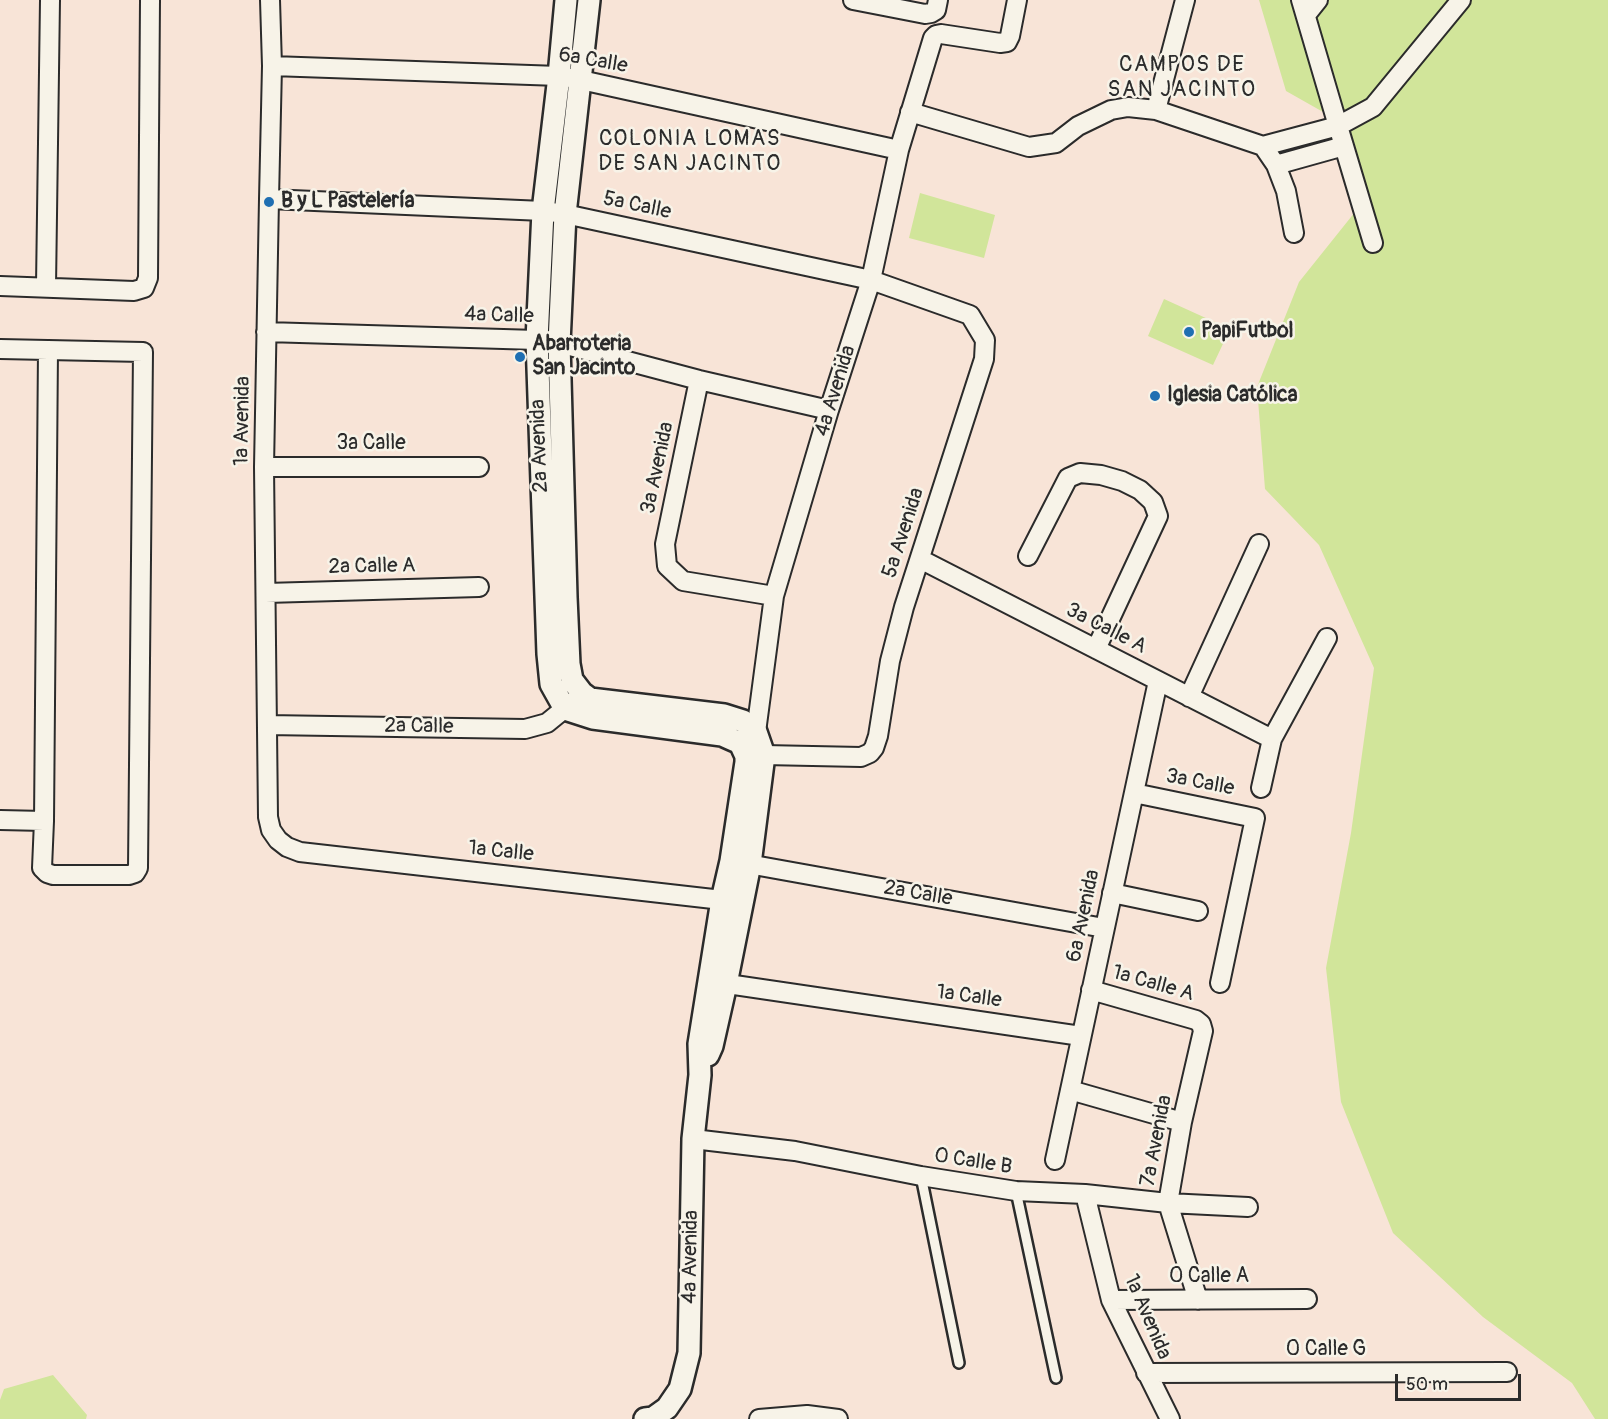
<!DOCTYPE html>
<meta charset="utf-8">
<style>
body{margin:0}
#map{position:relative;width:1608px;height:1419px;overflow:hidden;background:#f8e4d7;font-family:Pangolin,sans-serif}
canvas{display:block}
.scale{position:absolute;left:1395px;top:1374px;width:126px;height:27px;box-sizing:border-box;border:3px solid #2b2b2b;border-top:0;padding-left:8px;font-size:18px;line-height:21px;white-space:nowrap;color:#2b2b2b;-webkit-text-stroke:4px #f7f3e8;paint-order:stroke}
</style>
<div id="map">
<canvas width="1608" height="1419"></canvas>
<div class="scale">50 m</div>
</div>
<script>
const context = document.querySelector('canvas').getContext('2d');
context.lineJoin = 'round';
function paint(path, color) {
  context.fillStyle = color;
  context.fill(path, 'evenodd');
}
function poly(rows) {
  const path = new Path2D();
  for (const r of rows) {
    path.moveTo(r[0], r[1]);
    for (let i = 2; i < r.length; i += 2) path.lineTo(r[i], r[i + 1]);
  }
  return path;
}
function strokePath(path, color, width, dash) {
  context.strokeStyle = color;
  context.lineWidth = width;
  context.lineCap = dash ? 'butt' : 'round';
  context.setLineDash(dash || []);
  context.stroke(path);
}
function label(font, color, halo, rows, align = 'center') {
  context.font = font + ' Pangolin,sans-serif';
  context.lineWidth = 5;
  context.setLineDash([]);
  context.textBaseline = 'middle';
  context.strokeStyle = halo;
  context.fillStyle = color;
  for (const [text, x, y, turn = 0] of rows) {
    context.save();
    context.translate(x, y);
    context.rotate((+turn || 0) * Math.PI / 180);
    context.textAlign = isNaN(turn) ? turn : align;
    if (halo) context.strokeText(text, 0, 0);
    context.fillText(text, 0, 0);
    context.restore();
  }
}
paint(poly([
 [1259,0,1608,0,1608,1419,1595,1419,1572,1383,1483,1317,1393,1233,1341,1102,1326,968,1351,833,1374,668,1319,545,1265,489,1257,387,1299,282,1359,207,1339,121,1286,91],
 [920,193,995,215,984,258,909,238],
 [1164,299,1230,329,1213,365,1148,336],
 [53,1375,87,1415,86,1419,0,1419,0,1400,4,1389]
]), '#d1e59a');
const service = poly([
 [921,1176,959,1363],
 [1016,1191,1056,1378]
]);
const minor = poly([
 [270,0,272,66,269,199,264,467,268,817,271,830,278,840,287,847,300,852,722,900],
 [853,0,925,14,931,13,936,10,938,0],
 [1306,15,1318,0],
 [272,66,559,76,581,80,899,150],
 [1156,110,1185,0],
 [910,112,1029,147,1056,143,1078,126,1111,110,1128,107,1156,110,1263,146,1276,165,1286,191,1294,233],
 [1263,146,1338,126,1301,0],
 [1276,165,1344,146],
 [269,199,543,211,565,214,871,280,970,315,985,340,984,359,904,607,890,661,878,736,874,748,870,753,861,757,764,755,751,756],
 [1373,243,1338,126,1373,107,1461,0],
 [0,286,134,291,144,288,148,278,150,0],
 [46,286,50,0],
 [266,332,537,340,559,343,699,380,829,410],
 [0,349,143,352,138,868,135,873,129,875,53,875,47,873,42,868,44,821,48,350],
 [699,380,665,544,667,566,683,581,774,596],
 [264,467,479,467],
 [1028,556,1068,478,1080,473,1101,475,1122,481,1140,490,1153,502,1158,516,1096,649],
 [920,559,1272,739],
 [266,593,479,587],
 [1189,697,1259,544],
 [267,725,525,729,547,723,574,701],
 [748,738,756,732,774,596,829,410,871,280,899,150,933,38,936,35,941,34,1000,43,1007,42,1010,36,1017,0],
 [1261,788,1272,739,1327,638],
 [1134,793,1255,818,1220,983],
 [0,820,44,821],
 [737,862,1104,928],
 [1112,893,1198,911],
 [714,982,1081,1036],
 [1091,990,1196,1020,1201,1024,1203,1031,1182,1122,1168,1203,1198,1300],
 [1070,1090,1182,1122],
 [693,1139,795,1151,921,1176,1016,1191,1085,1194,1168,1203,1248,1207],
 [1055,1160,1158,681],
 [1085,1194,1111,1300,1170,1419],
 [1111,1300,1307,1299],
 [1146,1373,1507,1372],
 [759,1419,807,1415,838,1419]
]);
const tertiary = poly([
 [566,0,559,76,543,211,537,340,548,654,551,684,565,709,593,718,722,735,740,743,746,756,746,762,731,861,722,900,699,1044,700,1075,693,1139,689,1353,680,1389,667,1408,653,1418,645,1419],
 [589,0,565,214,559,343,566,597,569,664,572,680,582,693,590,699,724,715,743,721,756,732,764,755,750,864,726,984,712,1046,708,1055]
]);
strokePath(service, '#2b2b2b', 14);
strokePath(minor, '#2b2b2b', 22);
strokePath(tertiary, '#2b2b2b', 26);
strokePath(service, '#f7f3e8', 9);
strokePath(minor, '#f7f3e8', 18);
strokePath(tertiary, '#f7f3e8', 21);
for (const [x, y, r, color] of [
 [269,202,6,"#1f6fb2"],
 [1189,332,6,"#1f6fb2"],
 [520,357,6,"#1f6fb2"],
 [1155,396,6,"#1f6fb2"]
]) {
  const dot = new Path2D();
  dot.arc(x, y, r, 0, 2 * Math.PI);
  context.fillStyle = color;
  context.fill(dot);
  strokePath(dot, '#f7f3e8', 2);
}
label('21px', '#2b2b2b', '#f7f3e8', [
 ["6a Calle",593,61,10],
 ["5a Calle",637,206,12],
 ["4a Calle",499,316,2],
 ["4a Avenida",836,391,-73],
 ["1a Avenida",243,421,-89],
 ["3a Calle",371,444],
 ["2a Avenida",540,446,-92],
 ["3a Avenida",658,468,-78],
 ["5a Avenida",904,533,-72],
 ["2a Calle A",372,567,-1],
 ["3a Calle A",1106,629,27],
 ["2a Calle",419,727,1],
 ["3a Calle",1200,783,11],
 ["1a Calle",501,852,6],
 ["2a Calle",918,894,10],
 ["6a Avenida",1084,916,-78],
 ["1a Calle A",1153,984,16],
 ["1a Calle",969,997,8],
 ["7a Avenida",1157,1141,-79],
 ["0 Calle B",973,1162,9],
 ["4a Avenida",691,1257,-89],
 ["0 Calle A",1209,1277],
 ["1a Avenida",1147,1317,67],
 ["0 Calle G",1326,1350]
]);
label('bold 21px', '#2b2b2b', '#f7f3e8', [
 ["B y L Pastelería",281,202],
 ["PapiFutbol",1201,332],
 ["Abarroteria",532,345],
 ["San Jacinto",532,369],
 ["Iglesia Católica",1167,396]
], 'left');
context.letterSpacing = '1.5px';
label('22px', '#2b2b2b', '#f7f3e8', [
 ["CAMPOS DE",1182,65],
 ["SAN JACINTO",1182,90],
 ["COLONIA LOMAS",690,139],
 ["DE SAN JACINTO",690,164]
]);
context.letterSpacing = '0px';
</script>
